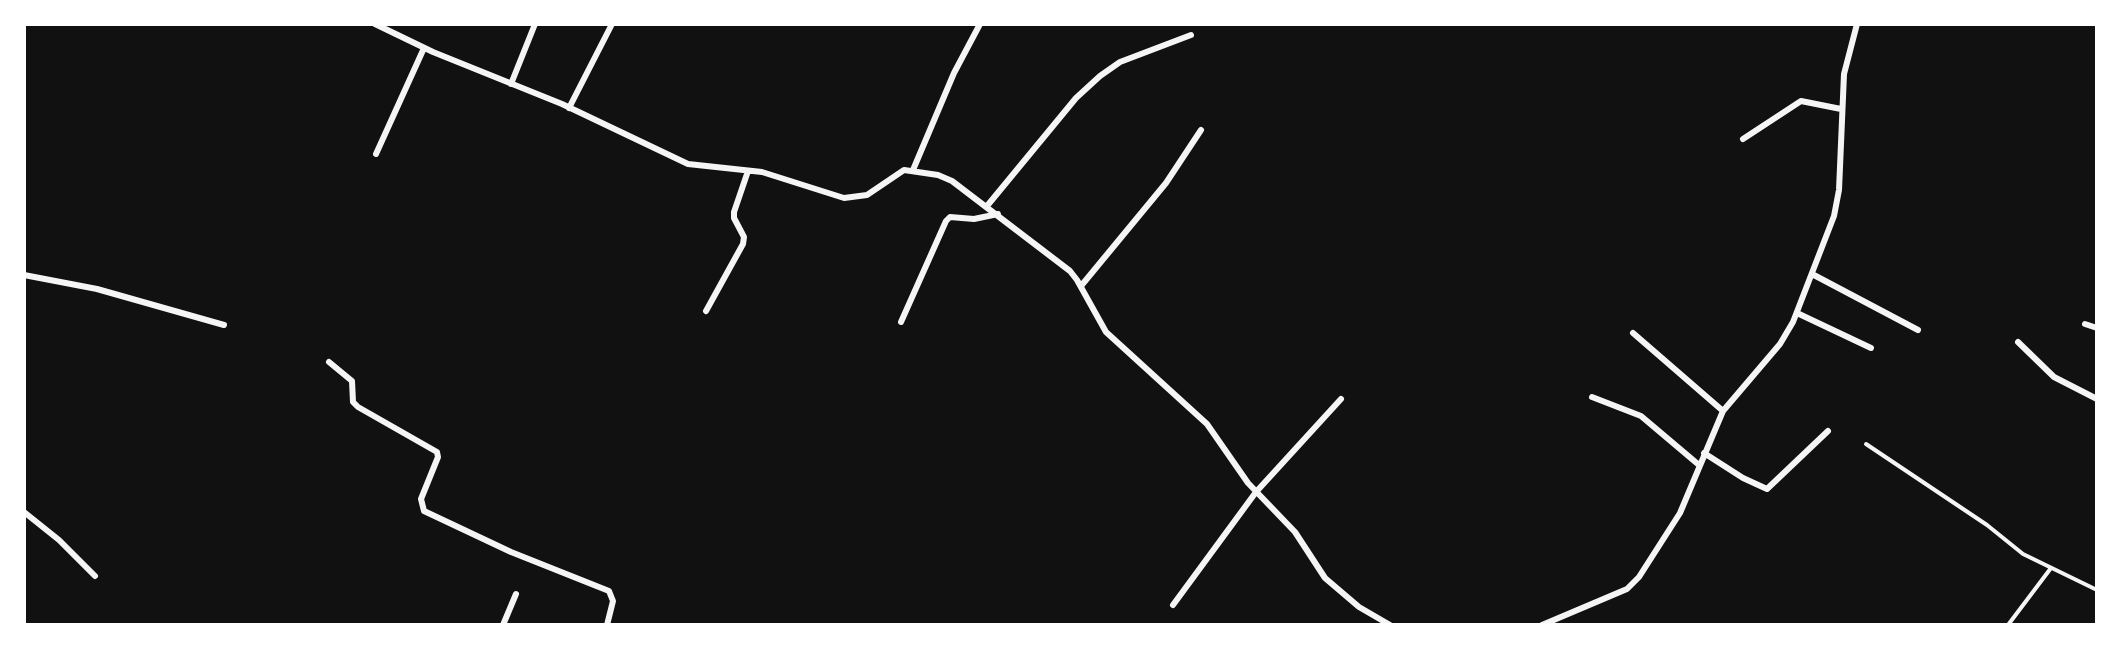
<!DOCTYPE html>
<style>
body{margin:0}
#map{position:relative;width:2121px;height:649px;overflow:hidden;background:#111;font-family:Manrope,sans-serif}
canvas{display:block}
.frame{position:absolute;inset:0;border:26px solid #fff;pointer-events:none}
</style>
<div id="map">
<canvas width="2121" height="649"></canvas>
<div class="frame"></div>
</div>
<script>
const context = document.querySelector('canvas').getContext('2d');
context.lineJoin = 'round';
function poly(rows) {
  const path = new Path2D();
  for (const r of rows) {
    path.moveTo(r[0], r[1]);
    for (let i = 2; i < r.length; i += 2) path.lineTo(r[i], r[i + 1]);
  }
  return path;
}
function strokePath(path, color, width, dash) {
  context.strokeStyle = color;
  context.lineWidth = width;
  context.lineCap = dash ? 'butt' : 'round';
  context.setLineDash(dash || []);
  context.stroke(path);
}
strokePath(poly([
 [1866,444,1987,525,2023,554,2097,590],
 [2008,625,2051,568]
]), '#f5f5f5', 4);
strokePath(poly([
 [375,24,433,52,562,104,688,164,762,172,844,198,867,195,904,170,938,175,952,181,1070,271,1077,280,1106,332,1207,424,1248,483,1295,532,1325,578,1359,607,1390,625],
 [511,84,535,24],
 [569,108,612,24],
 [1743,139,1801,101,1841,109],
 [376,154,424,48],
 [913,170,954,73,980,24],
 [987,206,1076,98,1100,76,1120,62,1191,35],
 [1812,274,1918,330],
 [24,275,97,289,224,325],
 [1081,286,1166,183,1201,130],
 [706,311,743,244,744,237,734,218,734,212,748,171],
 [1797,313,1871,348],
 [901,322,946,221,950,217,974,219,998,214],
 [2085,324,2097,328],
 [1633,333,1723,411],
 [2018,342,2054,377,2097,399],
 [329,362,352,381,353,402,358,407,437,452,438,457,421,499,424,511,511,552,609,591,613,601,607,625],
 [1592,397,1641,416,1699,465],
 [1704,453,1743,478,1767,489,1828,431],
 [24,512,59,540,95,576],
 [1173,605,1256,492,1341,399],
 [503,625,516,594],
 [1542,625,1627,589,1639,577,1680,513,1723,411,1780,344,1793,322,1834,216,1839,190,1844,74,1857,24]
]), '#f5f5f5', 6);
</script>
